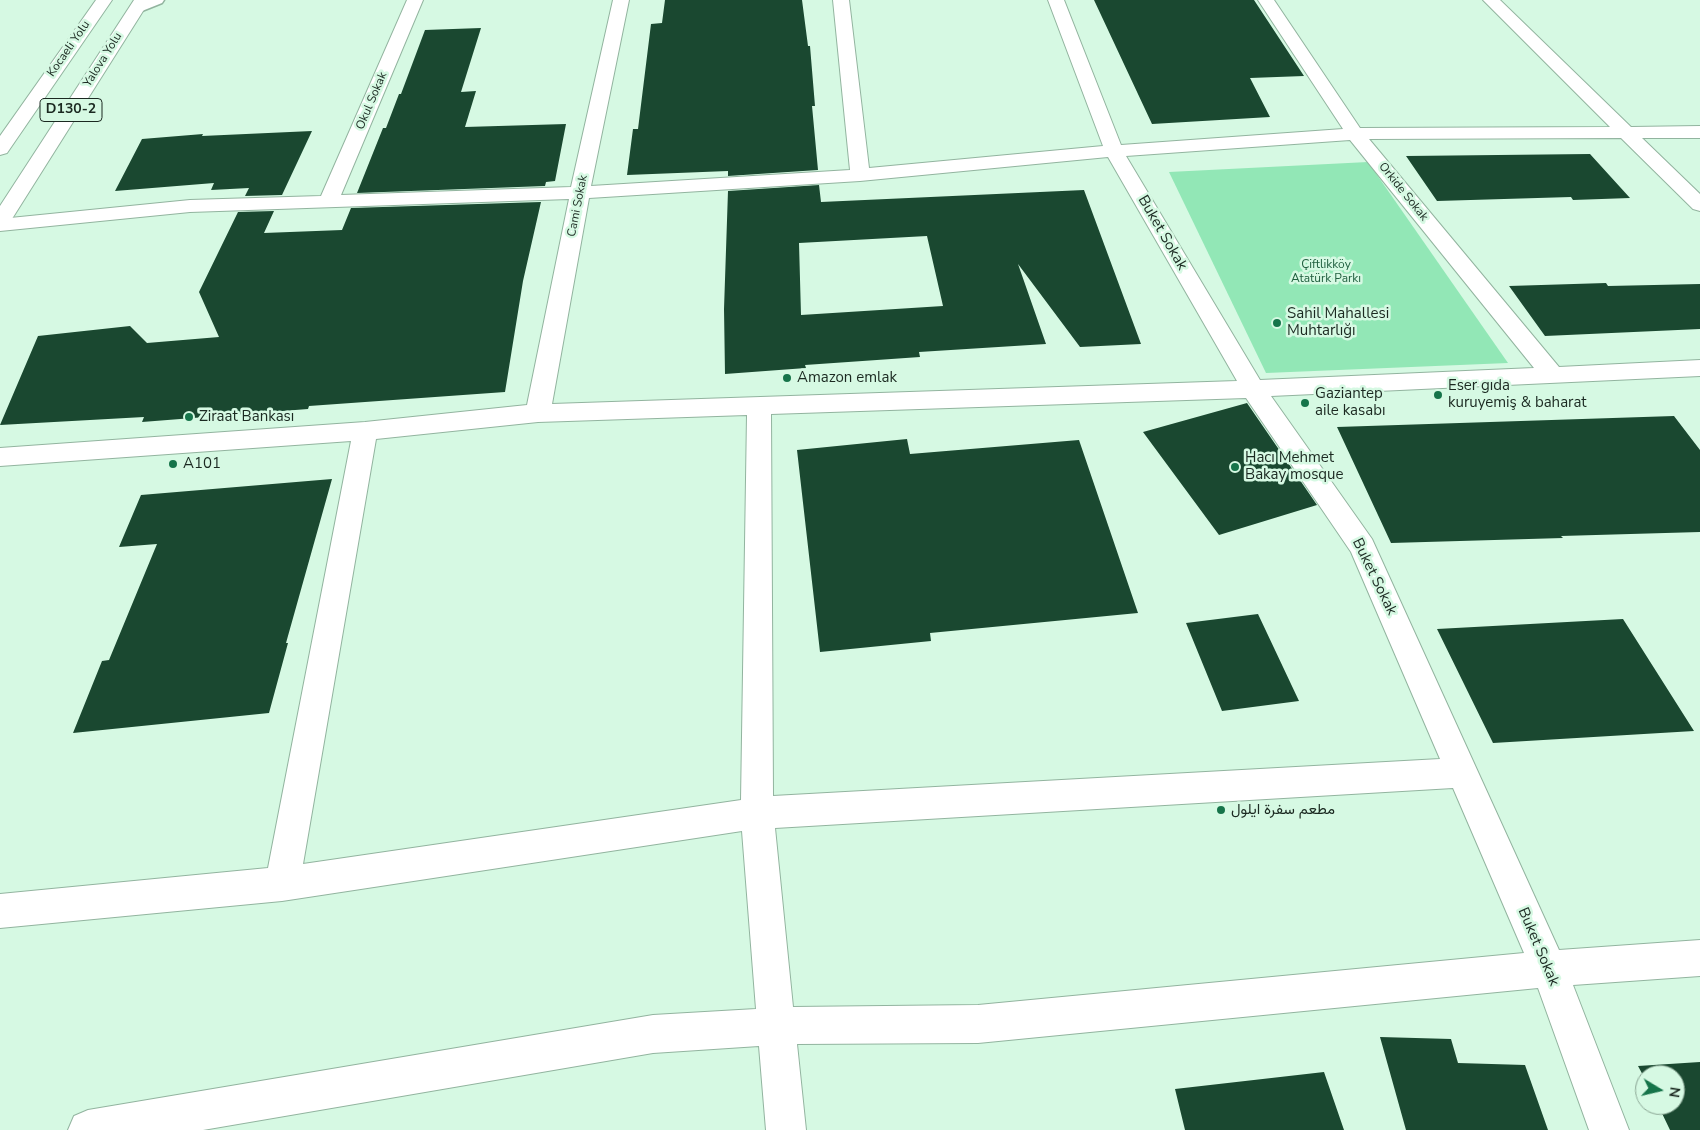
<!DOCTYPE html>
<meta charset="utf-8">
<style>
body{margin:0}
#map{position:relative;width:1700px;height:1130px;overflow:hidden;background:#d6f9e3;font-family:"Nunito Sans",sans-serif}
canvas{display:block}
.north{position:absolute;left:1635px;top:1065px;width:50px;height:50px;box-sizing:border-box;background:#d6f9e3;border:1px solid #8ba695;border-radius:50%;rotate:99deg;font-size:14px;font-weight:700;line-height:20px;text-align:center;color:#1b2921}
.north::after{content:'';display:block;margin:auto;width:18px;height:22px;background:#16744a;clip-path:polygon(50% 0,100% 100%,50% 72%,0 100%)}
</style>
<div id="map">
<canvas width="1700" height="1130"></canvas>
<div class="north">N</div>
</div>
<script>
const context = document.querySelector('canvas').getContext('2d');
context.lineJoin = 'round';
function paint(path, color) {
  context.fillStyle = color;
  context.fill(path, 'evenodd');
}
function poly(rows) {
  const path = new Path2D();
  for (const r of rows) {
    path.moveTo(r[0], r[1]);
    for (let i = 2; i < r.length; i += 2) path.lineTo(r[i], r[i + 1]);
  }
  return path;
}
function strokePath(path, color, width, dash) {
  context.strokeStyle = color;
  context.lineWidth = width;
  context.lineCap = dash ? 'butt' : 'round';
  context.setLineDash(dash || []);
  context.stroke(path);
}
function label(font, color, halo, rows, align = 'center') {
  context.font = font + ' "Nunito Sans",Vazirmatn,sans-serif';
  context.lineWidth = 5;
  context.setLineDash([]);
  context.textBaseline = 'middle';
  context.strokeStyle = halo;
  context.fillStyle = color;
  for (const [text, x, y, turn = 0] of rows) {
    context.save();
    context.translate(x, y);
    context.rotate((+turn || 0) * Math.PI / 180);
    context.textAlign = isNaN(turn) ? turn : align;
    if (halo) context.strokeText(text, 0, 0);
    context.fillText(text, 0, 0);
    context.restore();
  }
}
paint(poly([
 [1368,162,1508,363,1266,373,1169,172]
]), '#92e7b6');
paint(poly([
 [665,0,802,0,808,46,810,46,815,106,812,106,818,170,728,176,728,171,627,175,633,129,638,129,651,24,662,23],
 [1094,0,1254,0,1304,76,1250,78,1270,117,1152,124],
 [481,28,461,92,476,91,465,127,566,124,555,181,546,182,545,186,357,193,383,128,386,128,399,94,401,94,425,30],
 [312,131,282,195,245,196,249,188,211,190,214,183,115,191,142,139,203,134,202,136],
 [1590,154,1630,198,1573,200,1571,197,1437,201,1406,156],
 [819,185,821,202,1084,190,1141,344,1080,347,1018,264,1046,344,919,352,920,357,805,365,806,368,725,374,724,309,728,191],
 [927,236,943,306,801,315,799,243],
 [541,202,523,281,505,392,309,406,308,409,142,422,144,417,0,425,38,336,130,326,147,343,219,337,199,292,238,212,274,211,264,233,342,230,351,208],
 [1606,283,1608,286,1700,284,1700,329,1545,336,1509,286],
 [1247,403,1317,505,1219,535,1143,432],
 [1674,416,1700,450,1700,532,1561,536,1563,538,1391,543,1337,427],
 [907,439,910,454,1079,440,1138,613,930,633,931,641,820,652,797,450],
 [332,479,286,643,288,643,269,713,73,733,102,661,109,660,157,544,119,547,141,495],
 [1258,614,1299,701,1222,711,1186,623],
 [1623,619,1694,731,1493,743,1437,629],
 [1380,1037,1451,1039,1458,1063,1525,1065,1548,1130,1406,1130],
 [1700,1062,1700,1130,1670,1130,1658,1105,1675,1105,1675,1075,1645,1075,1645,1079,1638,1066],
 [1324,1072,1344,1130,1185,1130,1175,1089]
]), '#1a4830');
const lane = poly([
 [144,0,164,0,162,3,142,11,132,11,130,8,132,5,144,0]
]);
const street = poly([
 [407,0,423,0,341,195,571,187,613,0,629,0,591,186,850,170,833,0,849,0,869,168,1103,146,1048,0,1064,0,1121,145,1343,129,1258,0,1274,0,1360,128,1610,127,1483,0,1500,0,1631,127,1700,126,1700,138,1642,138,1700,194,1700,211,1693,209,1621,138,1369,139,1559,367,1700,360,1700,376,1271,396,1372,539,1559,950,1700,940,1700,976,1573,985,1629,1130,1589,1130,1538,988,978,1043,797,1044,806,1130,766,1130,759,1046,653,1053,203,1130,68,1130,74,1116,88,1110,653,1015,756,1009,742,831,282,901,0,928,0,894,268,868,351,441,0,466,0,448,365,422,527,405,569,199,190,212,0,231,0,219,190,200,321,196,407,0],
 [1350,140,1534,368,1260,380,1126,156,1350,140],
 [1108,157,1237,381,552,404,589,198,860,181,1108,157],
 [1246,398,1351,552,1440,759,773,796,771,414,1246,398],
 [747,415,741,800,303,864,376,439,538,422,747,415],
 [1453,788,1524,953,978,1005,793,1007,775,828,1453,788]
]);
const highway = poly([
 [96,0,112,0,7,153,0,155,0,136,96,0],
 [134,0,150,0,10,222,7,226,0,228,0,206,134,0]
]);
strokePath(lane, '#92b49f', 3);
strokePath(street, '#92b49f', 2);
strokePath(highway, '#92b49f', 2);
paint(lane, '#fff');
paint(street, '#fff');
paint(highway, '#fff');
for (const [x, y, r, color] of [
 [1277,323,5,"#16744a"],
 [787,378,5,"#16744a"],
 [1438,395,5,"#16744a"],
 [1305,403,5,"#16744a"],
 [189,417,5,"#16744a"],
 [173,464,5,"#16744a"],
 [1235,467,5,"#16744a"],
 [1221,810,5,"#16744a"]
]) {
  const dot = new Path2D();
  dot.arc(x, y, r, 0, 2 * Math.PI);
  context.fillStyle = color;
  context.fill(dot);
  strokePath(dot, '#d6f9e3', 2);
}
label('12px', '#1b2921', '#d6f9e3', [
 ["Kocaeli̇ Yolu",69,49,-55],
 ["Yalova Yolu",103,60,-58],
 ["Okul Sokak",372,101,-67],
 ["Orkide Sokak",1403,192,51],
 ["Cami Sokak",578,206,-79]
]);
label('12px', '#205f3f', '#d6f9e3', [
 ["Çiftlikköy",1326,265],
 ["Atatürk Parkı",1326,279]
]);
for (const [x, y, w] of [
 [71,110,62]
]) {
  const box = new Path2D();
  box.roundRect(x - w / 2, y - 11.5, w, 23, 4);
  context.fillStyle = '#d6f9e3';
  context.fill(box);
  strokePath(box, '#1b2921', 1);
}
label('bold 14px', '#1b2921', null, [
 ["D130-2",71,110]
]);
label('15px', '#1b2921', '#d6f9e3', [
 ["Buket Sokak",1162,233,60],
 ["Buket Sokak",1374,577,64],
 ["Buket Sokak",1538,947,67]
]);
label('15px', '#1b2921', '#d6f9e3', [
 ["Sahil Mahallesi",1287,314],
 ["Muhtarlığı",1287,331],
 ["Amazon emlak",797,378],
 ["Eser gıda",1448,386],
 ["kuruyemiş & baharat",1448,403],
 ["Gaziantep",1315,394],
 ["aile kasabı",1315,411],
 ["Ziraat Bankası",199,417],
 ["Hacı Mehmet",1245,458],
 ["Bakay mosque",1245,475],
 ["A101",183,464],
 ["مطعم سفرة ايلول",1231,810]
], 'left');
</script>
